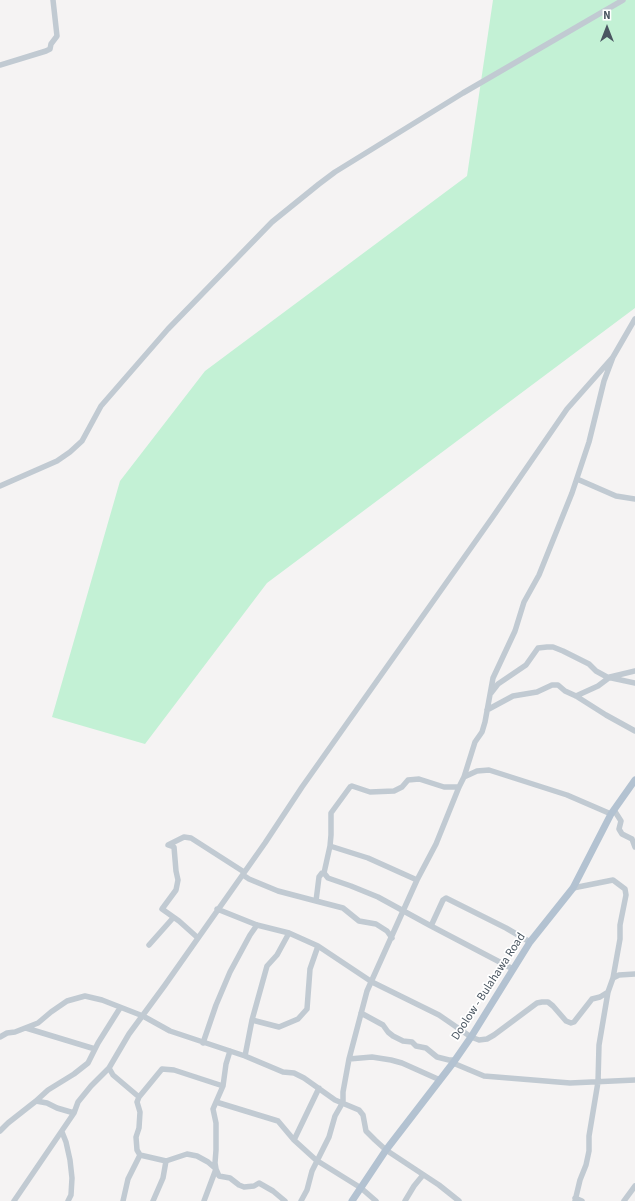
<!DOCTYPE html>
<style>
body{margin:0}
#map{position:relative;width:635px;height:1201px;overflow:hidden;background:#f5f3f3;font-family:"Source Sans 3",sans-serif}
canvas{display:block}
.north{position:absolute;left:587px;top:8px;width:40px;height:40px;-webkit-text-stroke:3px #fff;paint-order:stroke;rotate:0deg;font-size:11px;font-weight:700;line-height:16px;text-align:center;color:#4a5661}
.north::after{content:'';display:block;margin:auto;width:14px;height:18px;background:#4a5661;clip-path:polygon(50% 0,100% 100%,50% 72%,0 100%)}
</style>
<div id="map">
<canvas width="635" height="1201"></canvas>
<div class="north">N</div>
</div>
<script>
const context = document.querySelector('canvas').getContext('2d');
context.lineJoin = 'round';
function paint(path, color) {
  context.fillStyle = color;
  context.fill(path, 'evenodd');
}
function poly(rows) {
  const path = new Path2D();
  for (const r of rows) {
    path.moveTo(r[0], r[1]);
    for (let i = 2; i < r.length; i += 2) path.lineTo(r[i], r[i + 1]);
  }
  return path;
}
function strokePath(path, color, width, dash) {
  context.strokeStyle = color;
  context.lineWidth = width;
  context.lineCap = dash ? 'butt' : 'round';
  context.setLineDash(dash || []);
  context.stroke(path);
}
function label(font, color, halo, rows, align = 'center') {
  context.font = font + ' "Source Sans 3",sans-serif';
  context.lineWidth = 3.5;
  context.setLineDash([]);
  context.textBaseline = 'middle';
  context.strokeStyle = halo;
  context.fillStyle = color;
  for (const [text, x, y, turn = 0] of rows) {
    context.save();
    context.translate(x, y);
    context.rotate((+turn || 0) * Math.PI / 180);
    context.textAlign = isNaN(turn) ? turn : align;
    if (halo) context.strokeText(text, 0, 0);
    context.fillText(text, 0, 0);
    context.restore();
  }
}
paint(poly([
 [493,0,635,0,635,308,267,583,145,744,52,717,120,481,205,371,467,176]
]), '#c3f1d5');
strokePath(poly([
 [0,65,46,51,50,49,51,44,57,36,53,0],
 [577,479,616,496,635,499],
 [0,486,57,461,70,452,82,441,101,406,168,329,272,222,319,184,335,172,463,93,623,0],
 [491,693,498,684,526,665,538,648,547,647,553,647,563,651,589,664,596,671,607,677,635,683],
 [576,696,598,686,610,677,635,671],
 [487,710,513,696,537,692,552,685,558,685,565,691,576,696,606,715,635,731],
 [464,777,477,771,489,770,567,795,611,814],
 [614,810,621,821,619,829,622,834,632,839,635,847],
 [330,846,331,835,331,813,350,787,352,786,370,792,394,791,402,787,408,780,419,779,444,787,459,787],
 [324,873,330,846,368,858,417,880],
 [243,875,249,879,278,891,316,901,319,877,322,873,324,873,328,878,351,886,378,897,431,926,443,900,446,898,506,928,530,942],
 [573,888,613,880,625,889,626,895,620,925,620,939,613,978,608,992,599,1045,598,1082,589,1136,589,1151,586,1165,580,1180,575,1201],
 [316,901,343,908,359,921,376,924,387,931,392,938],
 [217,909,257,925,289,933,318,946,372,982,439,1015,471,1037,479,1040,487,1039,494,1035,537,1003,542,1002,548,1002,553,1006,566,1021,571,1023,574,1022,592,999,600,997,608,992],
 [431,926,513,969],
 [198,938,179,921,162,909,176,890,178,880,176,871,174,847,168,845,184,837,191,838,244,872],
 [149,945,173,918],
 [613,978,619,975,635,974],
 [361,1013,383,1025,388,1032,393,1036,403,1041,412,1042,416,1046,426,1048,437,1057,449,1060,455,1060],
 [252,1020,279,1027,298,1019,307,1009,310,969,318,946],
 [26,1028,95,1049],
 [0,1037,7,1033,15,1032,38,1023,51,1012,67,1001,85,996,102,1000,143,1016,170,1031,245,1056,283,1072,294,1073,304,1078,335,1100,359,1110,363,1115,366,1131,375,1140,386,1150,439,1185,459,1201],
 [203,1043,216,1005,230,972,250,935,257,925],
 [230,1051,226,1064,223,1086,216,1102,278,1121,294,1140,316,1160,361,1188,376,1201],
 [245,1056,252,1020,267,966,277,955,289,933],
 [349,1059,372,1057,391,1060,402,1063,440,1080],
 [453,1063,484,1076,570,1083,635,1080],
 [109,1068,113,1075,139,1097,137,1102,140,1112,139,1128,136,1137,137,1150,140,1155,128,1179,123,1201],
 [139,1097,162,1069,174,1070,223,1086],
 [36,1101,48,1090,74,1074,88,1063,98,1043,120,1008],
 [0,1131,8,1123,36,1101,47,1103,57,1108,74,1113],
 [62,1132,66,1142,70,1160,72,1178,71,1195,68,1201],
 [294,1140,319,1088],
 [140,1155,166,1161,187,1154,197,1156,208,1162,216,1169,219,1176,230,1178,239,1185,244,1187,254,1186,259,1183,273,1191,285,1201],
 [575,1198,582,1201],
 [14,1201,74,1113,78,1102,91,1086,109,1068,129,1034,165,985,265,843,302,787,492,518,567,409,613,357],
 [153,1201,163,1178,166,1161],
 [204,1201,216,1169,215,1163,216,1150,216,1123,213,1109,216,1102],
 [301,1201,307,1190,312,1171,329,1137,335,1116,343,1102,343,1092,349,1059,367,991,417,880,436,844,459,787,464,777,475,742,482,732,485,722,493,678,515,631,524,602,539,575,572,493,589,442,604,381,613,357,635,319],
 [405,1201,414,1186,423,1175],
 [624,1201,635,1186]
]), '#c1cad2', 5.5);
strokePath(poly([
 [352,1201,386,1150,453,1063,471,1037,530,942,573,888,611,814,635,780]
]), '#b3c2d1', 7);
label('12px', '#4a5661', '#fff', [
 ["Doolow - Bulahawa Road",489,987,-57]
]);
</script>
